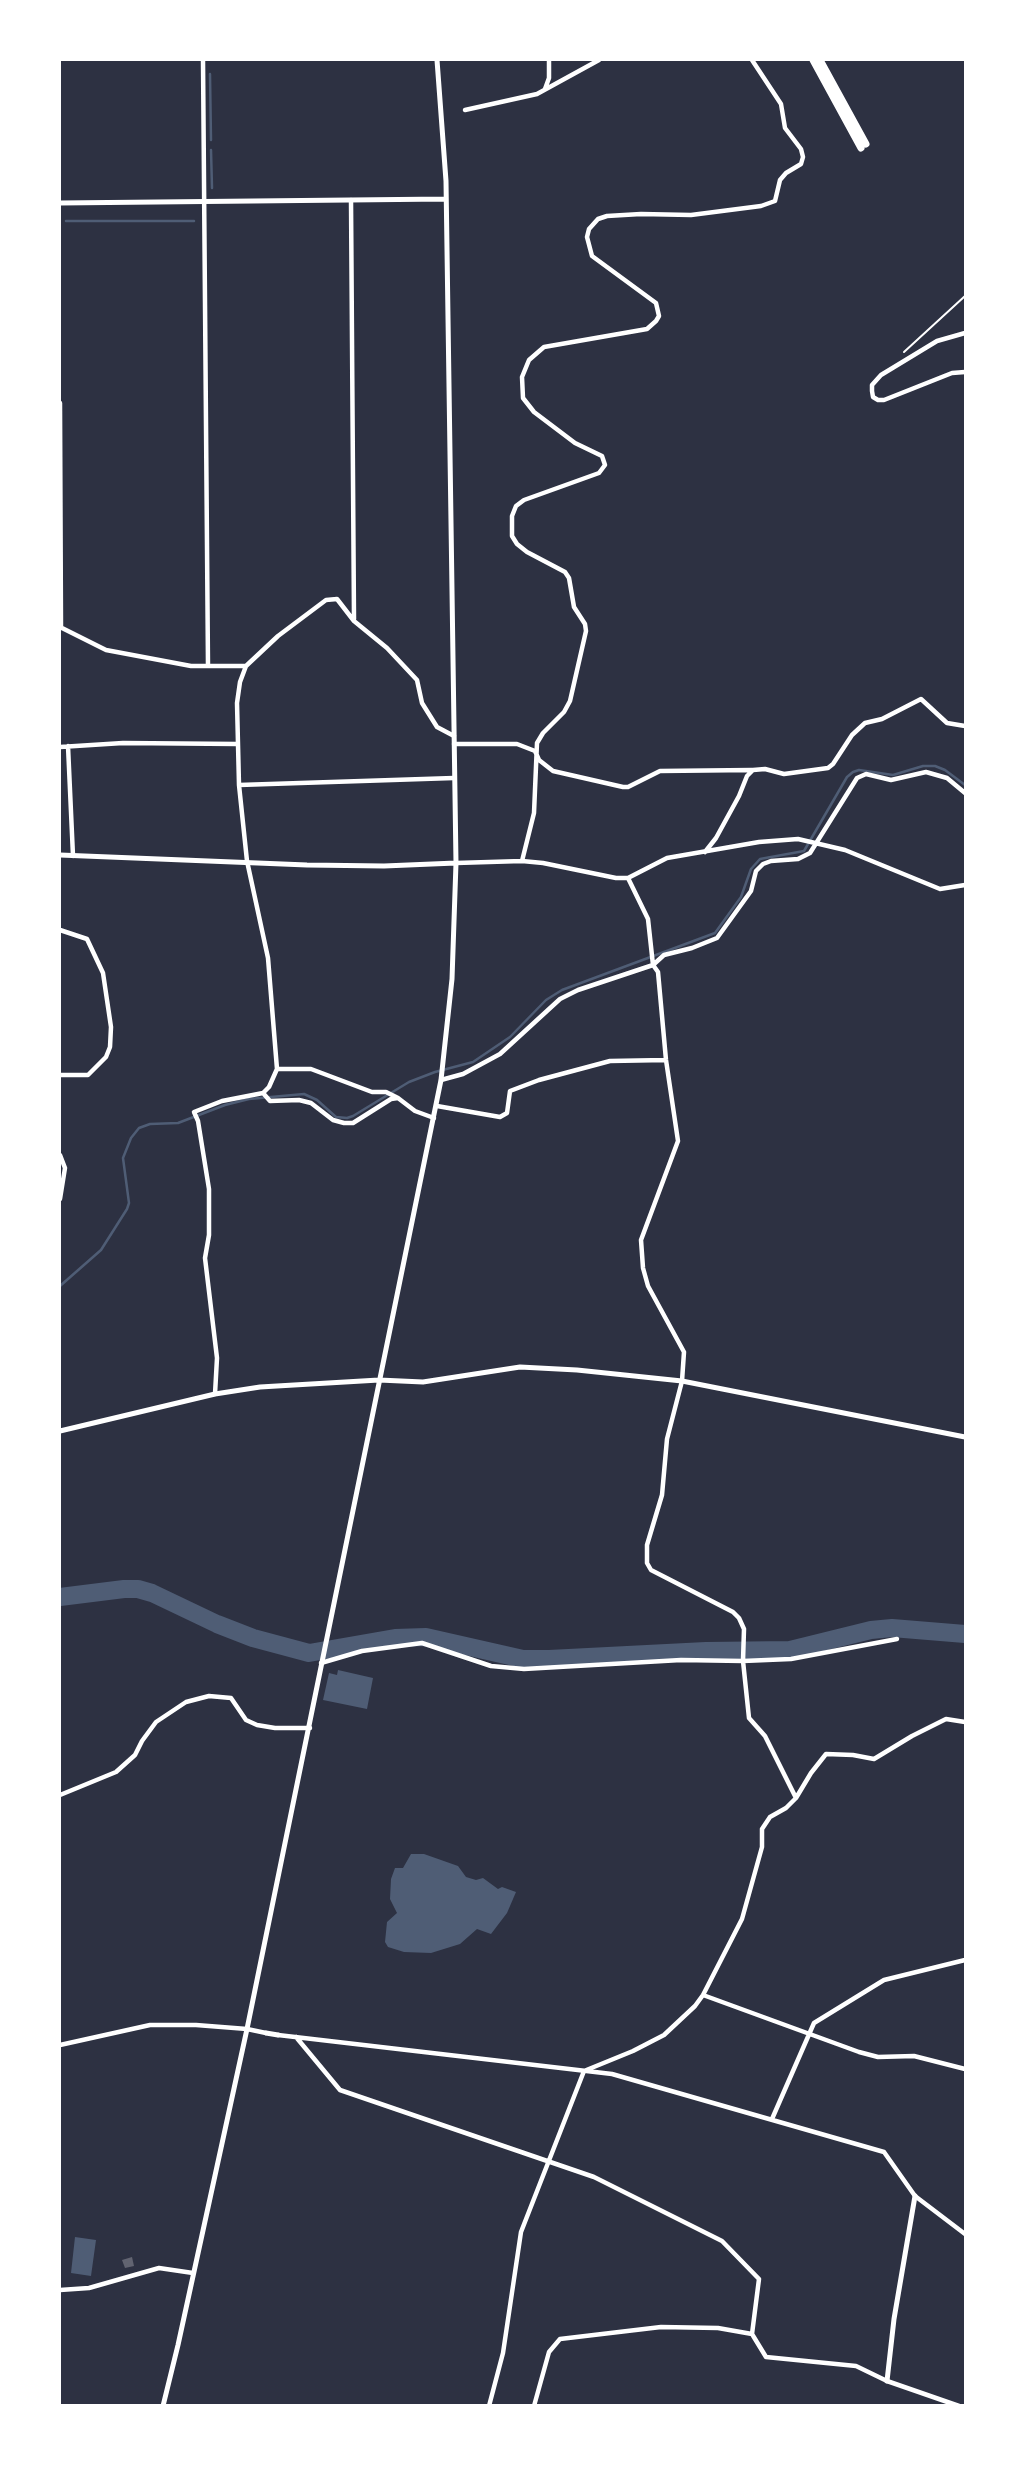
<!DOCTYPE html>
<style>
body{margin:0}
#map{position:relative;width:1025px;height:2465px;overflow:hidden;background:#2d3142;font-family:Roboto,sans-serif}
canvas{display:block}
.frame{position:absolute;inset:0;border:61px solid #fff;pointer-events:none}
</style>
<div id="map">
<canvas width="1025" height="2465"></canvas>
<div class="frame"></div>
</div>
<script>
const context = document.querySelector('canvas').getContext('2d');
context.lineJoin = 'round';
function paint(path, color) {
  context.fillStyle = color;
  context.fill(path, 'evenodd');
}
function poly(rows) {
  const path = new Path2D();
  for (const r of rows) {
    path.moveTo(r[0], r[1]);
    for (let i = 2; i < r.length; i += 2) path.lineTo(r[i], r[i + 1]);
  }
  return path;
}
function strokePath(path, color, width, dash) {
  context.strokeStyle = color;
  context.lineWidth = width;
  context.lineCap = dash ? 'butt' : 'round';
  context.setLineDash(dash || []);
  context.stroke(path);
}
paint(poly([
 [338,1670,373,1678,367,1709,323,1700,329,1673,337,1675],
 [411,1854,424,1854,458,1866,466,1877,476,1880,483,1878,498,1889,502,1887,516,1892,507,1913,491,1934,477,1929,460,1944,431,1953,404,1952,388,1947,385,1942,387,1922,397,1913,390,1899,391,1879,395,1868,403,1868],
 [75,2237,96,2240,91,2276,71,2273]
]), '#4f5d75');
strokePath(poly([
 [210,74,211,140],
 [211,150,212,188],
 [66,221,194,221],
 [60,1286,101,1250,127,1209,129,1203,123,1158,131,1138,139,1128,150,1124,178,1123,225,1105,249,1099,304,1094,317,1100,336,1117,347,1118,353,1116,409,1082,435,1072,473,1062,510,1037,546,1000,562,990,715,933,741,897,751,869,760,859,804,851,847,777,853,772,859,770,893,775,923,766,935,766,945,770,965,785]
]), '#4f5d75', 2.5);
strokePath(poly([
 [60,1597,124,1589,138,1589,152,1593,217,1624,253,1638,309,1653,395,1638,426,1637,523,1659,549,1659,706,1651,790,1650,871,1630,892,1628,965,1634]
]), '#4f5d75', 18);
paint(poly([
 [132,2257,134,2266,125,2268,122,2260]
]), '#626471');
strokePath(poly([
 [904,352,965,296]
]), '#fff', 2);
strokePath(poly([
 [203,60,208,666],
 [545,89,549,78,549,60],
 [465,110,537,94,599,60],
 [351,200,354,619],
 [965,333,937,341,881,375,872,385,872,391,873,397,878,400,884,400,952,373,965,372],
 [60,403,61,628],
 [62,628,106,650,191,666,246,666],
 [454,744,517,744,535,751,539,760,553,771,623,787,628,787,660,771,752,770],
 [68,746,73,856],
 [60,747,123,743,237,744],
 [239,785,454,778],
 [705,852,716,838,739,796,747,776,753,770,765,769,784,774,828,768,833,764,852,735,865,723,882,719,921,699,947,723,965,726],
 [522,861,534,813,537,743,543,733,564,712,570,701,586,631,585,624,574,607,569,578,565,572,527,552,517,544,512,536,512,516,516,506,524,500,599,473,605,465,602,456,575,443,534,412,523,398,522,377,529,360,544,347,647,329,656,321,659,316,656,303,592,256,587,237,589,229,598,219,607,216,641,214,691,215,761,206,775,201,780,180,786,173,801,164,803,157,801,149,785,128,781,104,752,60],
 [456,863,522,861,543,863,616,878,628,878,667,858,759,842,798,839,845,850,940,889,965,885],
 [628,878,648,919,653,965,658,972,666,1060,678,1141,641,1240,643,1268,648,1286,684,1352,682,1381,667,1439,662,1495,647,1545,647,1563,651,1570,733,1612,739,1618,744,1629,743,1661,749,1718,765,1736,796,1798],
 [60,930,87,939,103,973,111,1027,110,1047,106,1057,88,1075,60,1075],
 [277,1069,311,1069,372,1092,386,1092,398,1098,415,1111,434,1118],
 [441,1080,463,1074,500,1054,560,999,578,990,653,965,664,955,692,948,717,938,751,891,756,871,763,864,771,861,798,859,810,853,857,778,866,774,891,780,926,772,947,778,965,793],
 [263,1093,270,1101,299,1100,311,1103,333,1120,344,1123,353,1123,391,1099,398,1098],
 [437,1106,500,1117,507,1113,510,1091,539,1080,610,1061,666,1060],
 [60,1155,65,1168,60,1199],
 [215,1394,217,1358,205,1258,209,1235,209,1189,198,1121,194,1112,222,1101,263,1093,269,1087,277,1069,268,958,247,861,239,785,237,703,240,682,246,666,278,636,326,600,337,599,354,621,387,648,417,680,422,703,437,727,454,736],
 [321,1663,362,1651,422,1643,491,1666,524,1669,681,1660,743,1661,791,1659,897,1639],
 [60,1795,116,1772,135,1755,142,1741,156,1722,186,1702,209,1696,231,1698,246,1720,257,1725,275,1728,310,1728],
 [703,1995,859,2052,878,2057,914,2056,965,2069],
 [278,2035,612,2074,884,2152,915,2196,965,2234],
 [296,2037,340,2090,594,2177,722,2241,759,2279,752,2334,766,2357,856,2366,887,2381,959,2406],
 [60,2045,150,2025,196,2025,247,2029,266,2033],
 [772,2119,814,2023,884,1980,965,1960],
 [60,2290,89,2288,159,2268,193,2273],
 [489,2406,503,2353,521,2232,584,2071,633,2051,664,2035,695,2006,703,1995,742,1919,762,1847,762,1829,770,1817,786,1808,796,1798,811,1773,826,1754,853,1755,874,1759,912,1736,946,1719,965,1722],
 [534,2406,549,2352,560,2339,661,2327,718,2328,752,2334]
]), '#fff', 4.5);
strokePath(poly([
 [60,203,446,199],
 [60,855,307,865,384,866,456,863],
 [60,1431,215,1394,260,1387,379,1380,423,1382,520,1367,577,1370,682,1381,965,1437],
 [266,2033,278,2035],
 [887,2381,894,2319,915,2196],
 [163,2406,178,2345,247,2029,441,1080,452,979,456,863,446,181,437,60]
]), '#fff', 5);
strokePath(poly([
 [813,60,861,148],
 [820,60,866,144]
]), '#fff', 7);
</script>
